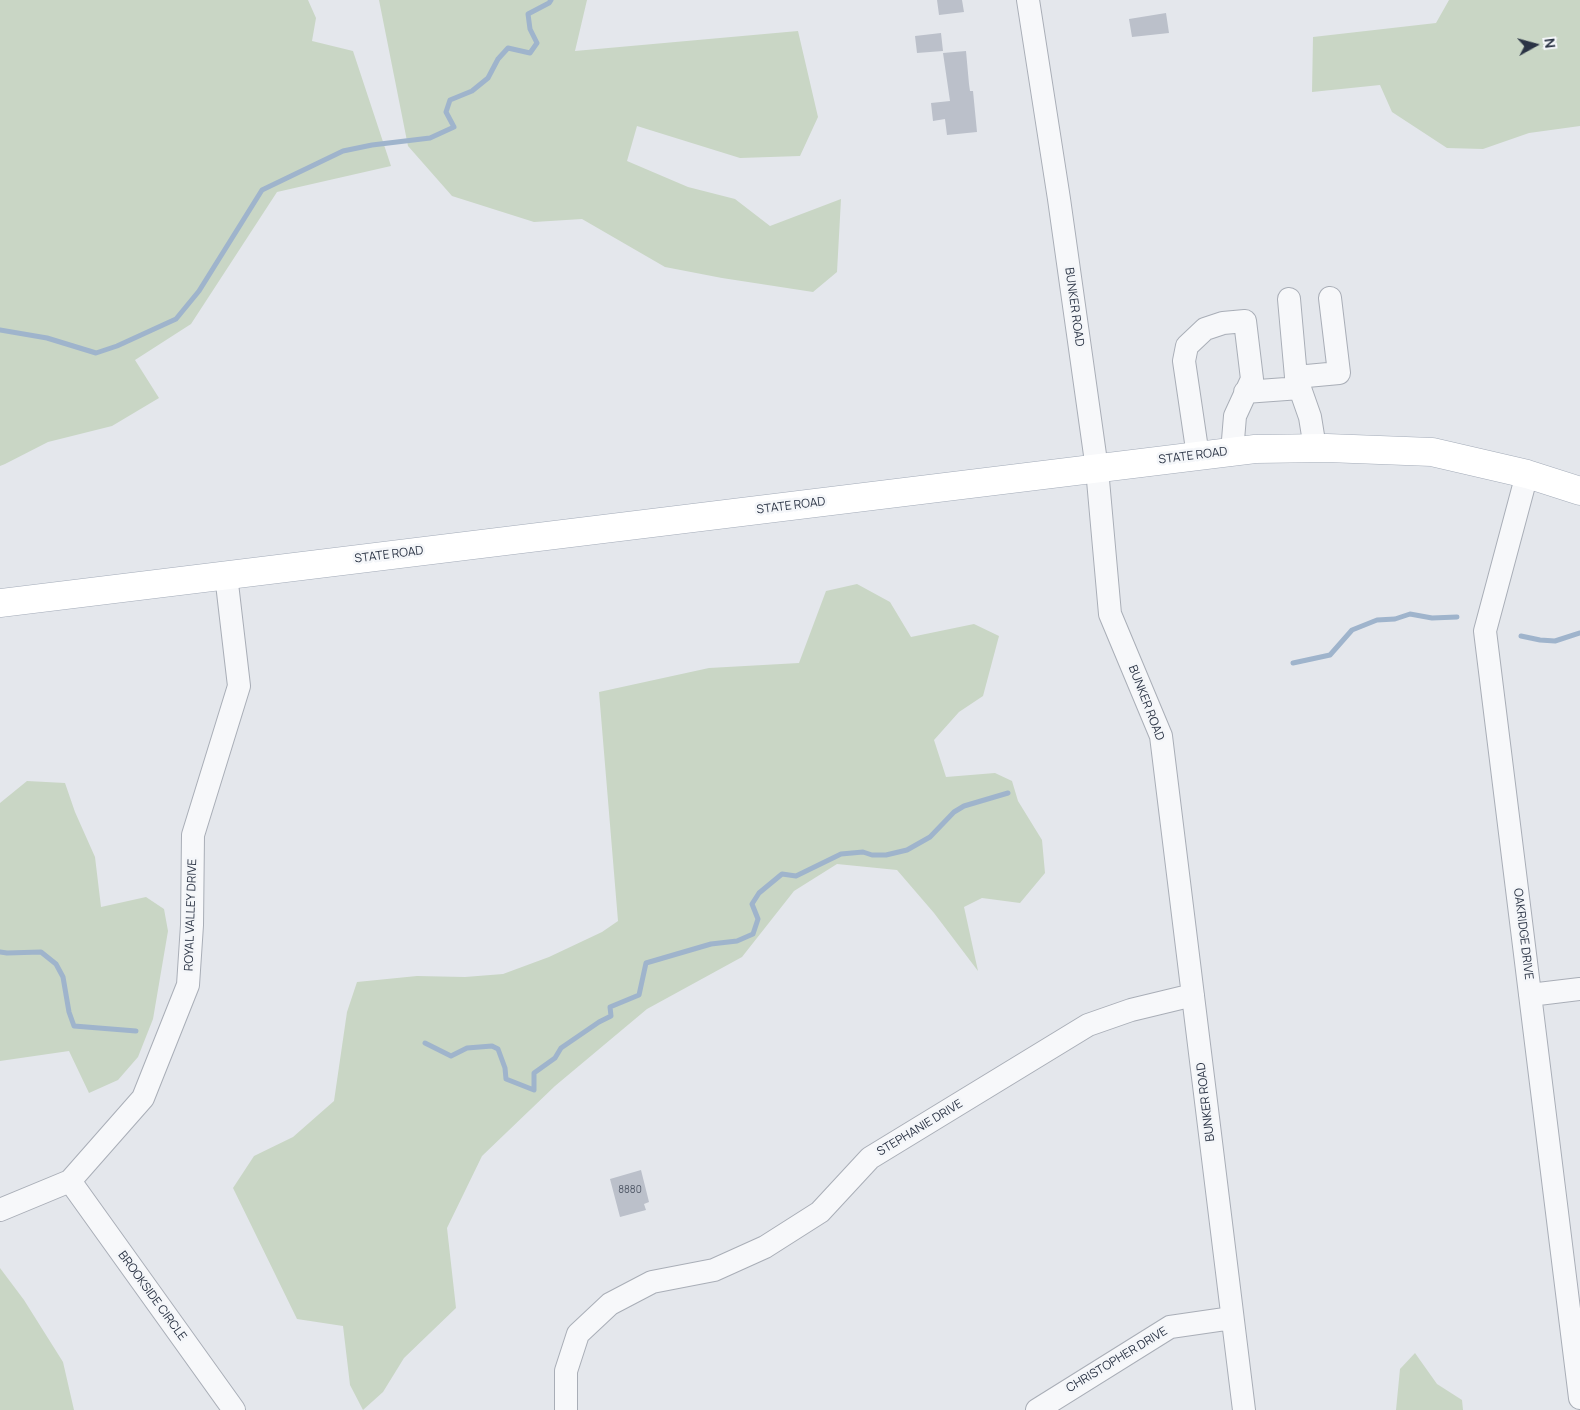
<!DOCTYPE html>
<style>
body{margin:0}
#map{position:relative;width:1580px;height:1410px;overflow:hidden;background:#e4e7ec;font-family:Manrope,sans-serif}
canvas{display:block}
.north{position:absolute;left:1510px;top:20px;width:50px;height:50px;-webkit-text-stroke:4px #f4f6f9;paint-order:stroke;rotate:83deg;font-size:14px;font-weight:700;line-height:20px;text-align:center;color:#2b3445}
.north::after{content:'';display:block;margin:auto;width:18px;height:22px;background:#2b3445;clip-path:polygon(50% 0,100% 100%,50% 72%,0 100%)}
</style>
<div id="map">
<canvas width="1580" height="1410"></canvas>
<div class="north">N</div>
</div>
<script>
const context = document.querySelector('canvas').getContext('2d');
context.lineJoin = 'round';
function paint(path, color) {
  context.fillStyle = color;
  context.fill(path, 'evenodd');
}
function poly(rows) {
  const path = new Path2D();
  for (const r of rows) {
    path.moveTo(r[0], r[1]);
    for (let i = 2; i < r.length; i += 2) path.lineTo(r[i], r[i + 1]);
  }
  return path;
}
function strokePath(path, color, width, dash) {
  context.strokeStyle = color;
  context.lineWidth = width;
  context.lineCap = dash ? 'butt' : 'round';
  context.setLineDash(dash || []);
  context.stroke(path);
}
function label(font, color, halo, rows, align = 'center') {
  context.font = font + ' Manrope,sans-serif';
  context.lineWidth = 5;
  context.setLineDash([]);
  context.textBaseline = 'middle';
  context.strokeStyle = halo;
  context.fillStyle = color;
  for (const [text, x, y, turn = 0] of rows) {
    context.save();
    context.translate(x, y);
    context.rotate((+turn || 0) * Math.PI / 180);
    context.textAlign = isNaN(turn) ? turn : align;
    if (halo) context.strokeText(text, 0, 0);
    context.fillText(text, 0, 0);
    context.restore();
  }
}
paint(poly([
 [0,0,308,0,316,18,312,41,353,51,391,166,277,192,191,324,135,360,159,398,112,426,48,442,5,464,0,466],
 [379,0,587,0,575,51,798,31,818,117,800,156,740,158,637,126,627,161,688,187,735,199,770,226,841,199,837,272,813,292,722,278,665,267,582,219,534,222,452,196,408,146],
 [1449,0,1580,0,1580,126,1529,133,1483,149,1447,148,1392,112,1380,85,1312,92,1313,37,1436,23],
 [857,584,890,602,911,637,974,624,999,636,983,696,959,712,934,740,946,777,995,773,1012,781,1018,801,1042,840,1045,873,1020,903,982,898,964,907,978,971,934,913,897,870,837,864,794,891,742,957,647,1009,555,1086,482,1156,447,1228,456,1308,404,1358,383,1392,363,1410,350,1385,343,1326,297,1319,233,1188,254,1156,293,1137,334,1101,347,1012,357,982,417,976,465,977,503,974,549,957,602,932,618,921,599,692,709,668,799,663,826,591],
 [27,781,65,783,75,812,95,857,101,907,146,897,164,909,168,931,153,1019,138,1057,118,1080,89,1093,69,1051,0,1061,0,803],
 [0,1268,24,1300,63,1362,74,1410,0,1410],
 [1415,1353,1437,1384,1462,1400,1463,1410,1396,1410,1400,1369]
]), '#c9d6c5');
strokePath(poly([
 [0,330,47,338,96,353,117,346,176,319,199,291,262,190,343,151,372,145,430,138,454,127,446,112,450,100,472,91,488,78,498,59,508,48,530,53,537,43,530,29,528,14,549,3,551,0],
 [1521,636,1540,640,1555,641,1580,633],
 [1293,663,1330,655,1352,630,1377,620,1395,619,1410,614,1432,618,1457,617],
 [0,952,7,953,41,952,56,964,63,977,69,1012,74,1026,136,1031],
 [425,1043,451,1056,467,1048,492,1046,498,1049,505,1068,506,1079,534,1090,534,1073,555,1058,561,1048,599,1022,611,1016,610,1007,639,995,646,963,711,944,737,941,753,934,758,919,752,904,759,893,782,874,796,876,841,854,863,852,872,855,886,855,907,850,930,837,954,812,964,806,1008,793]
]), '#9fb4cc', 5);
paint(poly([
 [937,0,962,0,964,12,939,15],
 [1166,13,1169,33,1132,37,1129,19],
 [941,33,943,51,917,53,915,36],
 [966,51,969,84,970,91,973,91,977,132,947,135,945,119,933,121,931,103,950,101,943,53],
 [641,1170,649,1202,644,1204,646,1210,620,1217,610,1179]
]), '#bbc0ca');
const minor = poly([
 [1028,0,1059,199,1097,469,1110,614,1161,736,1244,1410],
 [1289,299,1296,377,1310,417,1315,448],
 [1296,377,1339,373,1330,298],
 [1245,392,1300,388],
 [1198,456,1184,361,1187,346,1205,329,1223,323,1245,321,1252,379,1235,416,1232,452],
 [1527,474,1485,631,1580,1398],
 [1530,995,1580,989],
 [70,1181,234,1410],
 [0,1210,70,1181,143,1098,188,985,192,925,193,835,239,686,226,575],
 [566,1410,566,1371,578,1334,610,1304,652,1282,714,1270,765,1247,820,1212,870,1158,1088,1025,1131,1010,1193,995],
 [1037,1410,1170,1327,1232,1318]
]);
const major = poly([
 [0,603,1255,449,1327,448,1432,452,1527,474,1580,491]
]);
strokePath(minor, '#a9aeb7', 24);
strokePath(major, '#a3abb8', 29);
strokePath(minor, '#f7f8fa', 22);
strokePath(major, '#fff', 28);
label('10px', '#4f5766', null, [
 ["8880",630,1190]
]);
label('12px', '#2b3445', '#f4f6f9', [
 ["BUNKER ROAD",1074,307,82],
 ["STATE ROAD",1193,456,-7],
 ["STATE ROAD",791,506,-7],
 ["STATE ROAD",389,555,-7],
 ["BUNKER ROAD",1146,703,69],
 ["ROYAL VALLEY DRIVE",191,915,-88],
 ["OAKRIDGE DRIVE",1523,934,83],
 ["BUNKER ROAD",1206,1102,-97],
 ["STEPHANIE DRIVE",920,1128,-31],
 ["BROOKSIDE CIRCLE",152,1296,54],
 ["CHRISTOPHER DRIVE",1117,1360,-31]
]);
</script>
